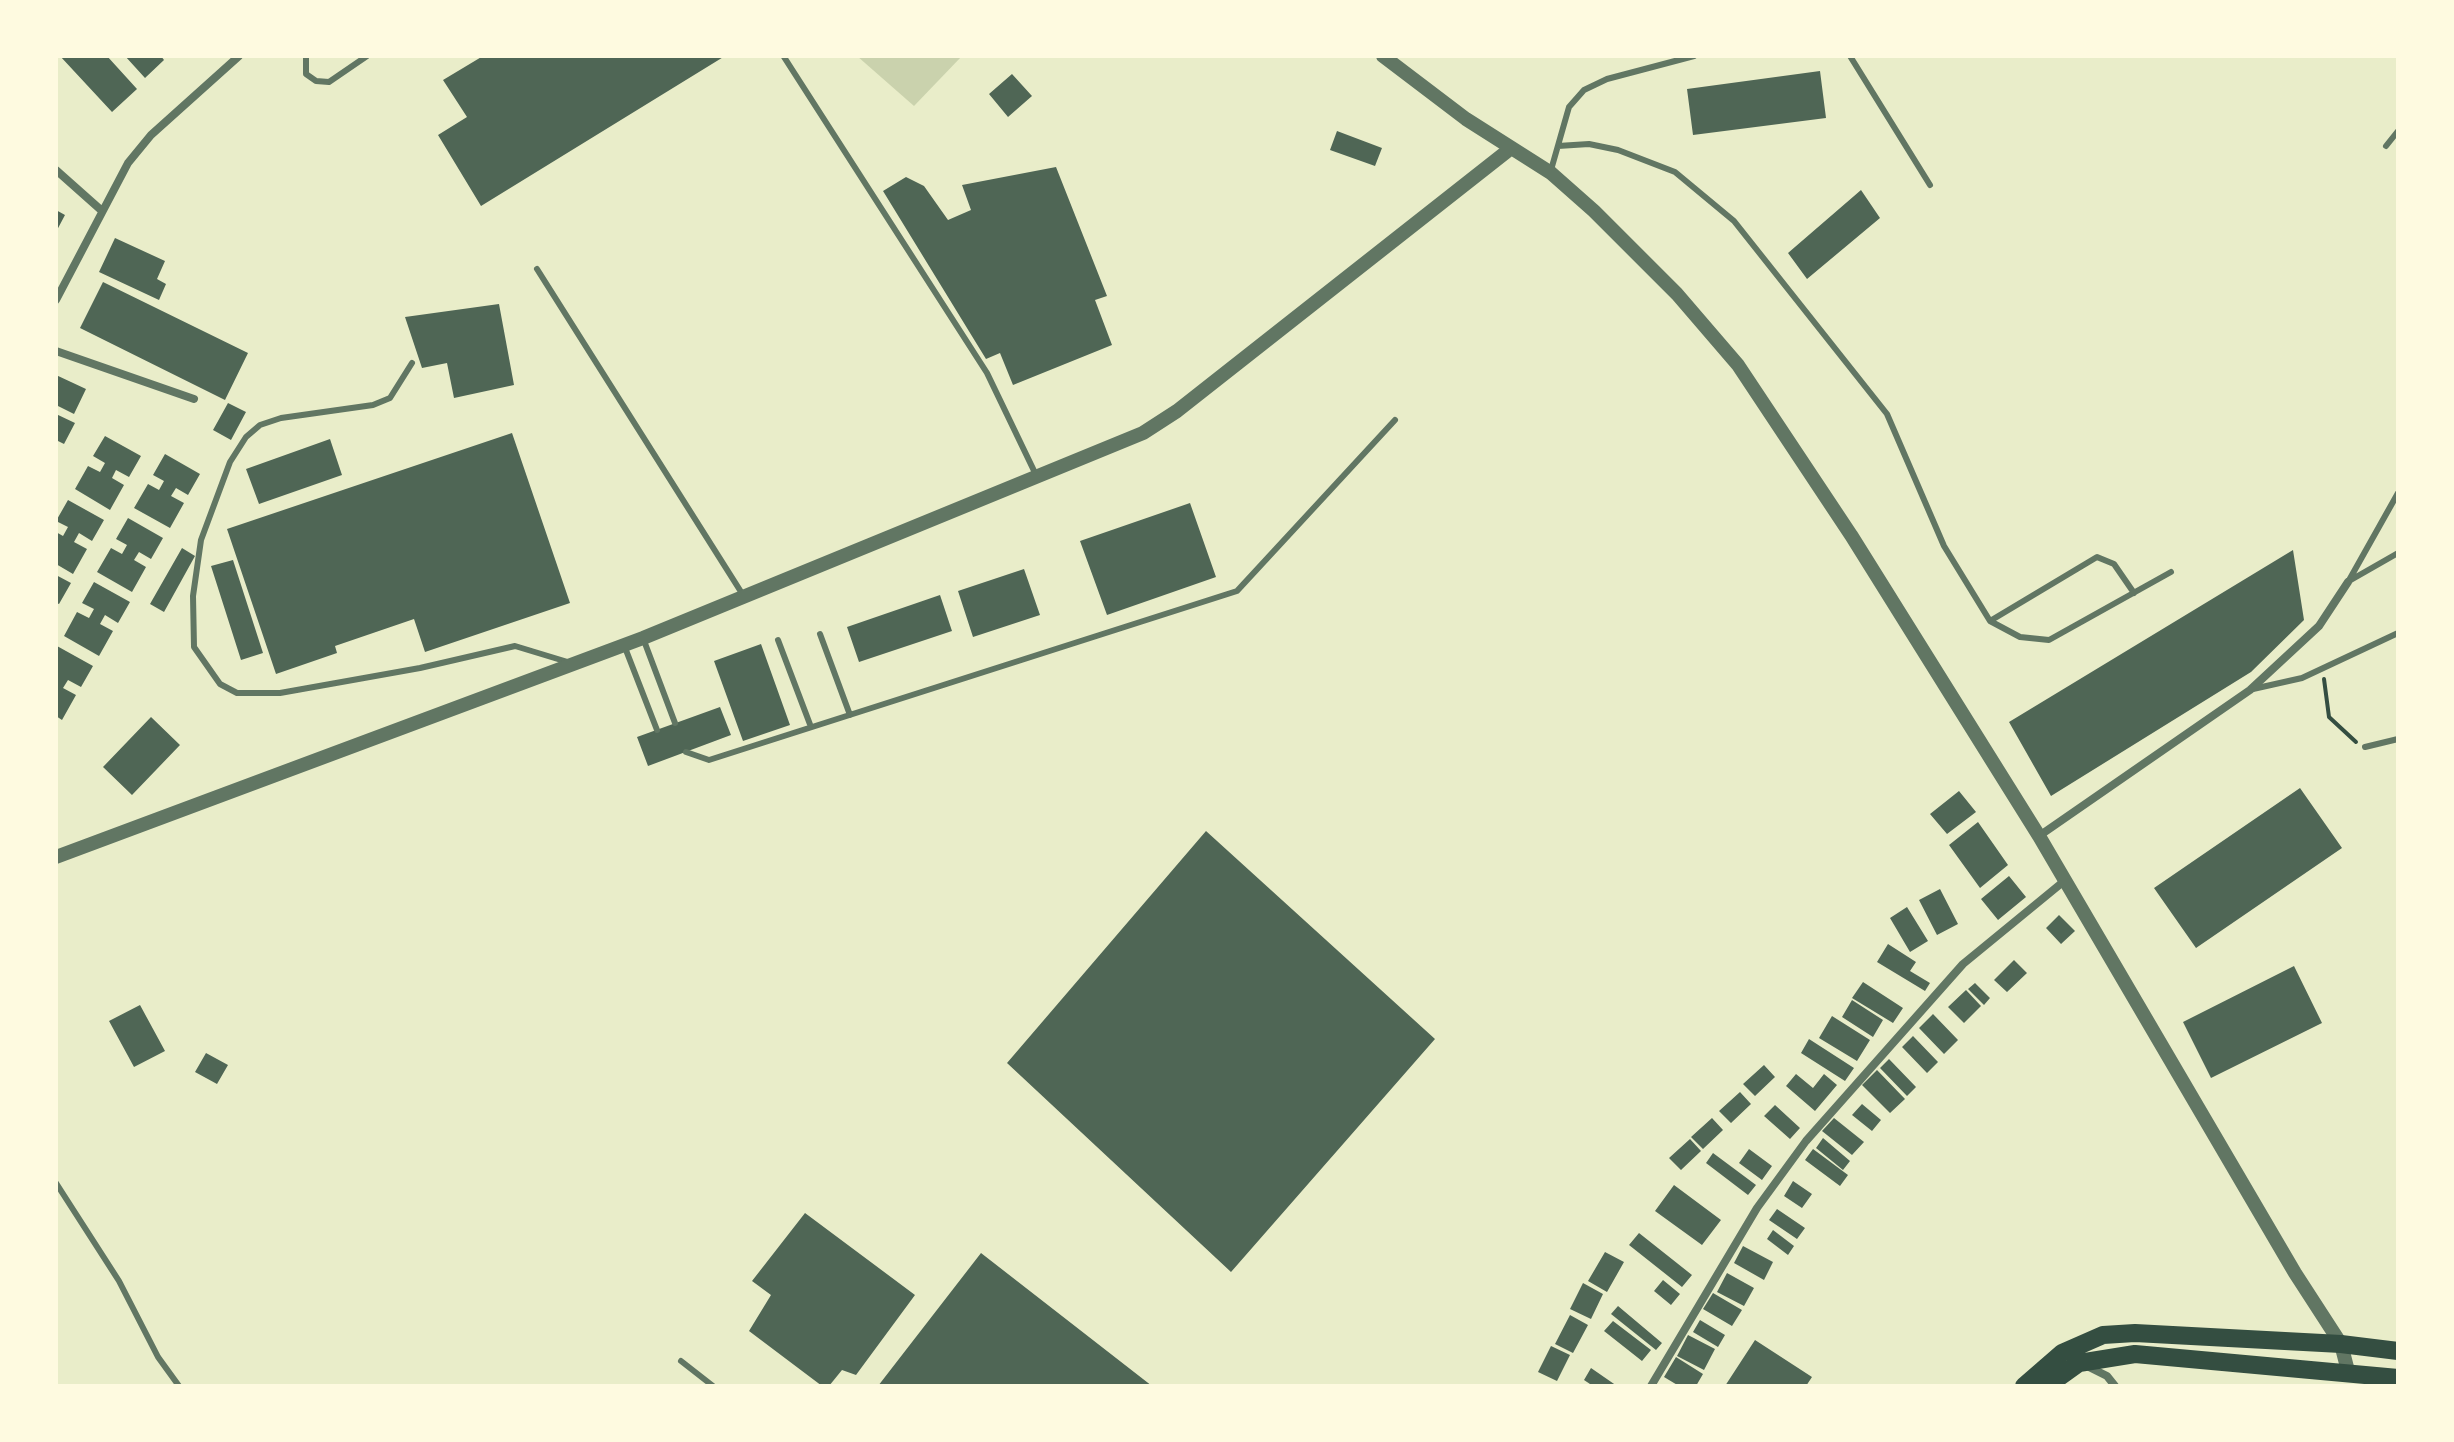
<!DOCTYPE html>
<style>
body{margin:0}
#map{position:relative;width:2454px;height:1442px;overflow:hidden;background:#e9edc9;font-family:"DM Sans",sans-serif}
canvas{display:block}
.frame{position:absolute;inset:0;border:58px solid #fefae0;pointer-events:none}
</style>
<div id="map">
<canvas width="2454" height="1442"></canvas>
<div class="frame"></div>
</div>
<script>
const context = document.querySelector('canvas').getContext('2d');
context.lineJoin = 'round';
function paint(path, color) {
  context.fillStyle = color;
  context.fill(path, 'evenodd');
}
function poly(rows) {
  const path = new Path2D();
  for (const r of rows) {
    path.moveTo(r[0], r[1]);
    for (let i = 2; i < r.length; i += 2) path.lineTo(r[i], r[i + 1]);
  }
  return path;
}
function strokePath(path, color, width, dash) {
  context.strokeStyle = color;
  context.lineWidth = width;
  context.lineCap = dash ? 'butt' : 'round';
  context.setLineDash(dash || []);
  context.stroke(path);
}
paint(poly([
 [857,56,962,56,914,106]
]), '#cad2ad');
paint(poly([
 [60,56,107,56,137,89,112,112],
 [125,56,161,56,164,60,145,78],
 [483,56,725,56,481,206,438,135,467,117,443,80],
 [1820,71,1826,118,1693,135,1687,89],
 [1012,74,1032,96,1008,117,989,94],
 [1337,131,1382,148,1375,166,1330,150],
 [1056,167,1107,296,1095,300,1112,345,1013,385,1000,353,986,359,883,191,906,177,924,186,948,220,971,210,962,185],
 [1861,190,1880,218,1807,279,1788,253],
 [56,210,65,215,56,232],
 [115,238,165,261,157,279,166,284,159,300,99,272],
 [103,282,248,353,225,400,80,328],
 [499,304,514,385,454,398,447,363,422,368,405,317],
 [56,375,86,389,74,414,56,405],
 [228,403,246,412,231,440,213,430],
 [56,414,75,423,64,444,56,440],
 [512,433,570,603,425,652,414,619,335,646,337,653,276,674,227,529],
 [105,436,141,456,129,477,116,470,112,478,124,485,110,510,75,489,88,466,100,472,105,463,93,456],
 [330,439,342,475,259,504,246,469],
 [165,454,200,474,188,495,176,488,171,496,184,503,170,528,134,508,148,484,159,490,164,481,153,475],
 [68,500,104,520,92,541,79,533,74,542,87,549,73,574,56,564,56,532,63,536,68,527,56,521],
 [1190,503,1216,577,1107,615,1080,541],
 [128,518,163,538,151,559,139,552,134,560,146,567,132,592,97,572,111,548,122,554,127,545,116,539],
 [182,548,195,556,164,612,150,604],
 [2293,550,2304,620,2251,672,2051,796,2009,722],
 [233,560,263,653,241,660,211,566],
 [1024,569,1040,615,973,637,958,591],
 [56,575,71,583,59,604,56,603],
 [94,582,130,602,118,623,105,615,100,624,113,631,99,656,64,636,77,612,89,618,94,609,82,603],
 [940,595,952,631,859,662,847,627],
 [761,644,790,725,743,741,714,661],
 [57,646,93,666,81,687,68,680,63,688,76,695,62,720,56,716],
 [720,707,731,735,648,766,637,737],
 [151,717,180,745,132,795,103,767],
 [2300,788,2342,848,2196,948,2154,888],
 [1959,791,1976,812,1947,834,1930,814],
 [1978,822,2008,865,1980,888,1949,845],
 [1206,831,1435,1039,1231,1272,1007,1063],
 [2009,876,2026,897,1998,920,1981,899],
 [1940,889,1958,924,1937,935,1919,900],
 [1907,907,1928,941,1910,952,1890,918],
 [2059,915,2075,931,2061,944,2046,928],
 [1888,944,1916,962,1910,971,1930,983,1925,991,1877,962],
 [2014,960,2027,973,2007,992,1994,980],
 [2294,966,2322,1023,2211,1078,2183,1022],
 [1863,982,1903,1008,1893,1023,1852,998],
 [1975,983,1990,998,1984,1005,1968,989],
 [1966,990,1981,1006,1964,1023,1948,1007],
 [1852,1000,1883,1020,1873,1037,1842,1017],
 [140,1005,165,1051,134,1067,109,1021],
 [1933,1014,1958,1040,1944,1054,1919,1028],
 [1832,1016,1870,1040,1857,1061,1819,1038],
 [1913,1036,1938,1062,1927,1073,1902,1047],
 [1809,1039,1854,1068,1845,1081,1801,1053],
 [206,1053,228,1065,217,1084,195,1072],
 [1889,1059,1916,1087,1907,1096,1880,1068],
 [1764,1065,1775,1077,1755,1096,1743,1084],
 [1877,1070,1905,1099,1890,1113,1862,1085],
 [1796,1074,1813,1088,1824,1074,1837,1085,1815,1111,1786,1086],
 [1740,1092,1751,1104,1731,1123,1719,1111],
 [1862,1104,1881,1120,1872,1131,1852,1115],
 [1775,1105,1800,1128,1790,1139,1764,1116],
 [1712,1118,1723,1130,1703,1149,1691,1137],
 [1834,1118,1864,1142,1852,1155,1822,1131],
 [1823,1138,1850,1161,1843,1170,1816,1148],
 [1690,1139,1701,1151,1681,1170,1669,1158],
 [1749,1149,1772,1166,1762,1180,1739,1163],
 [1813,1149,1848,1175,1840,1186,1805,1160],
 [1713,1153,1756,1185,1748,1195,1706,1163],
 [1793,1181,1812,1194,1802,1208,1784,1196],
 [1674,1185,1721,1220,1702,1245,1655,1211],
 [1777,1209,1805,1228,1797,1239,1769,1220],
 [805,1213,915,1295,856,1375,842,1370,829,1386,822,1386,749,1331,771,1295,752,1281],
 [1773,1230,1794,1246,1788,1255,1767,1239],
 [1639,1233,1692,1275,1682,1287,1629,1245],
 [1743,1246,1773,1262,1764,1280,1734,1263],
 [1605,1252,1624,1262,1607,1292,1588,1281],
 [981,1253,1152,1386,878,1386],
 [1727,1273,1754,1288,1744,1306,1717,1292],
 [1663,1280,1680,1294,1671,1305,1654,1291],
 [1583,1283,1603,1294,1591,1319,1570,1309],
 [1713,1293,1742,1310,1732,1326,1703,1309],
 [1618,1306,1662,1343,1656,1350,1611,1314],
 [1570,1315,1588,1325,1573,1353,1555,1344],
 [1700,1320,1725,1335,1718,1347,1693,1332],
 [1613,1321,1651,1350,1642,1361,1604,1331],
 [1688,1335,1715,1349,1704,1370,1677,1356],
 [1755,1340,1812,1377,1806,1386,1725,1386],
 [1551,1346,1570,1355,1557,1381,1538,1372],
 [1676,1357,1703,1374,1696,1386,1679,1386,1664,1377],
 [1591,1368,1617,1386,1593,1386,1584,1380]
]), '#4f6655');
strokePath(poly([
 [2324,679,2329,717,2356,742]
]), '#344e41', 4);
strokePath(poly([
 [306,56,306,74,316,81,329,82,367,56],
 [1850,56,1930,185],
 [784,57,987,373,1037,477],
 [1558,146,1589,144,1618,150,1675,172,1734,221,1887,414,1944,546,1990,621,2020,637,2049,640,2171,572],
 [2386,146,2398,131],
 [1551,170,1569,107,1584,90,1607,79,1694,56],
 [537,269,743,595],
 [412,363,390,398,373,405,281,418,260,425,246,437,230,462,201,540,193,596,194,647,220,684,237,693,280,693,420,668,515,646,571,663],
 [2349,581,2398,553],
 [2348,582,2398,493],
 [1990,621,2097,557,2114,564,2134,593],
 [820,634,850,715],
 [643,638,675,723],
 [778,640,811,727],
 [624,645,657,730],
 [2253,689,2302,678,2398,633],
 [2365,747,2398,739],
 [686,752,709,760,1237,591,1395,420],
 [56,1183,119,1281,158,1357,179,1386],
 [681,1361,713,1386]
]), '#617663', 6);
strokePath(poly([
 [56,170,101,210],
 [56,300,128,163,151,135,239,56],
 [56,351,194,399],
 [2039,836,2250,690,2319,626,2348,582],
 [2087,1366,2107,1376,2115,1386],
 [1651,1386,1757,1208,1806,1141,1963,964,2063,882]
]), '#617663', 8);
strokePath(poly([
 [1383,56,1466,119,1551,173,1594,211,1677,294,1738,365,1851,535,2039,836,2295,1273,2341,1344,2349,1375],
 [56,857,643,638,1143,433,1177,411,1510,149]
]), '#617663', 14);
strokePath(poly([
 [2024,1386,2062,1353,2103,1335,2135,1333,2341,1344,2398,1351],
 [2047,1386,2079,1363,2135,1354,2398,1378]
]), '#344e41', 18);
</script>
